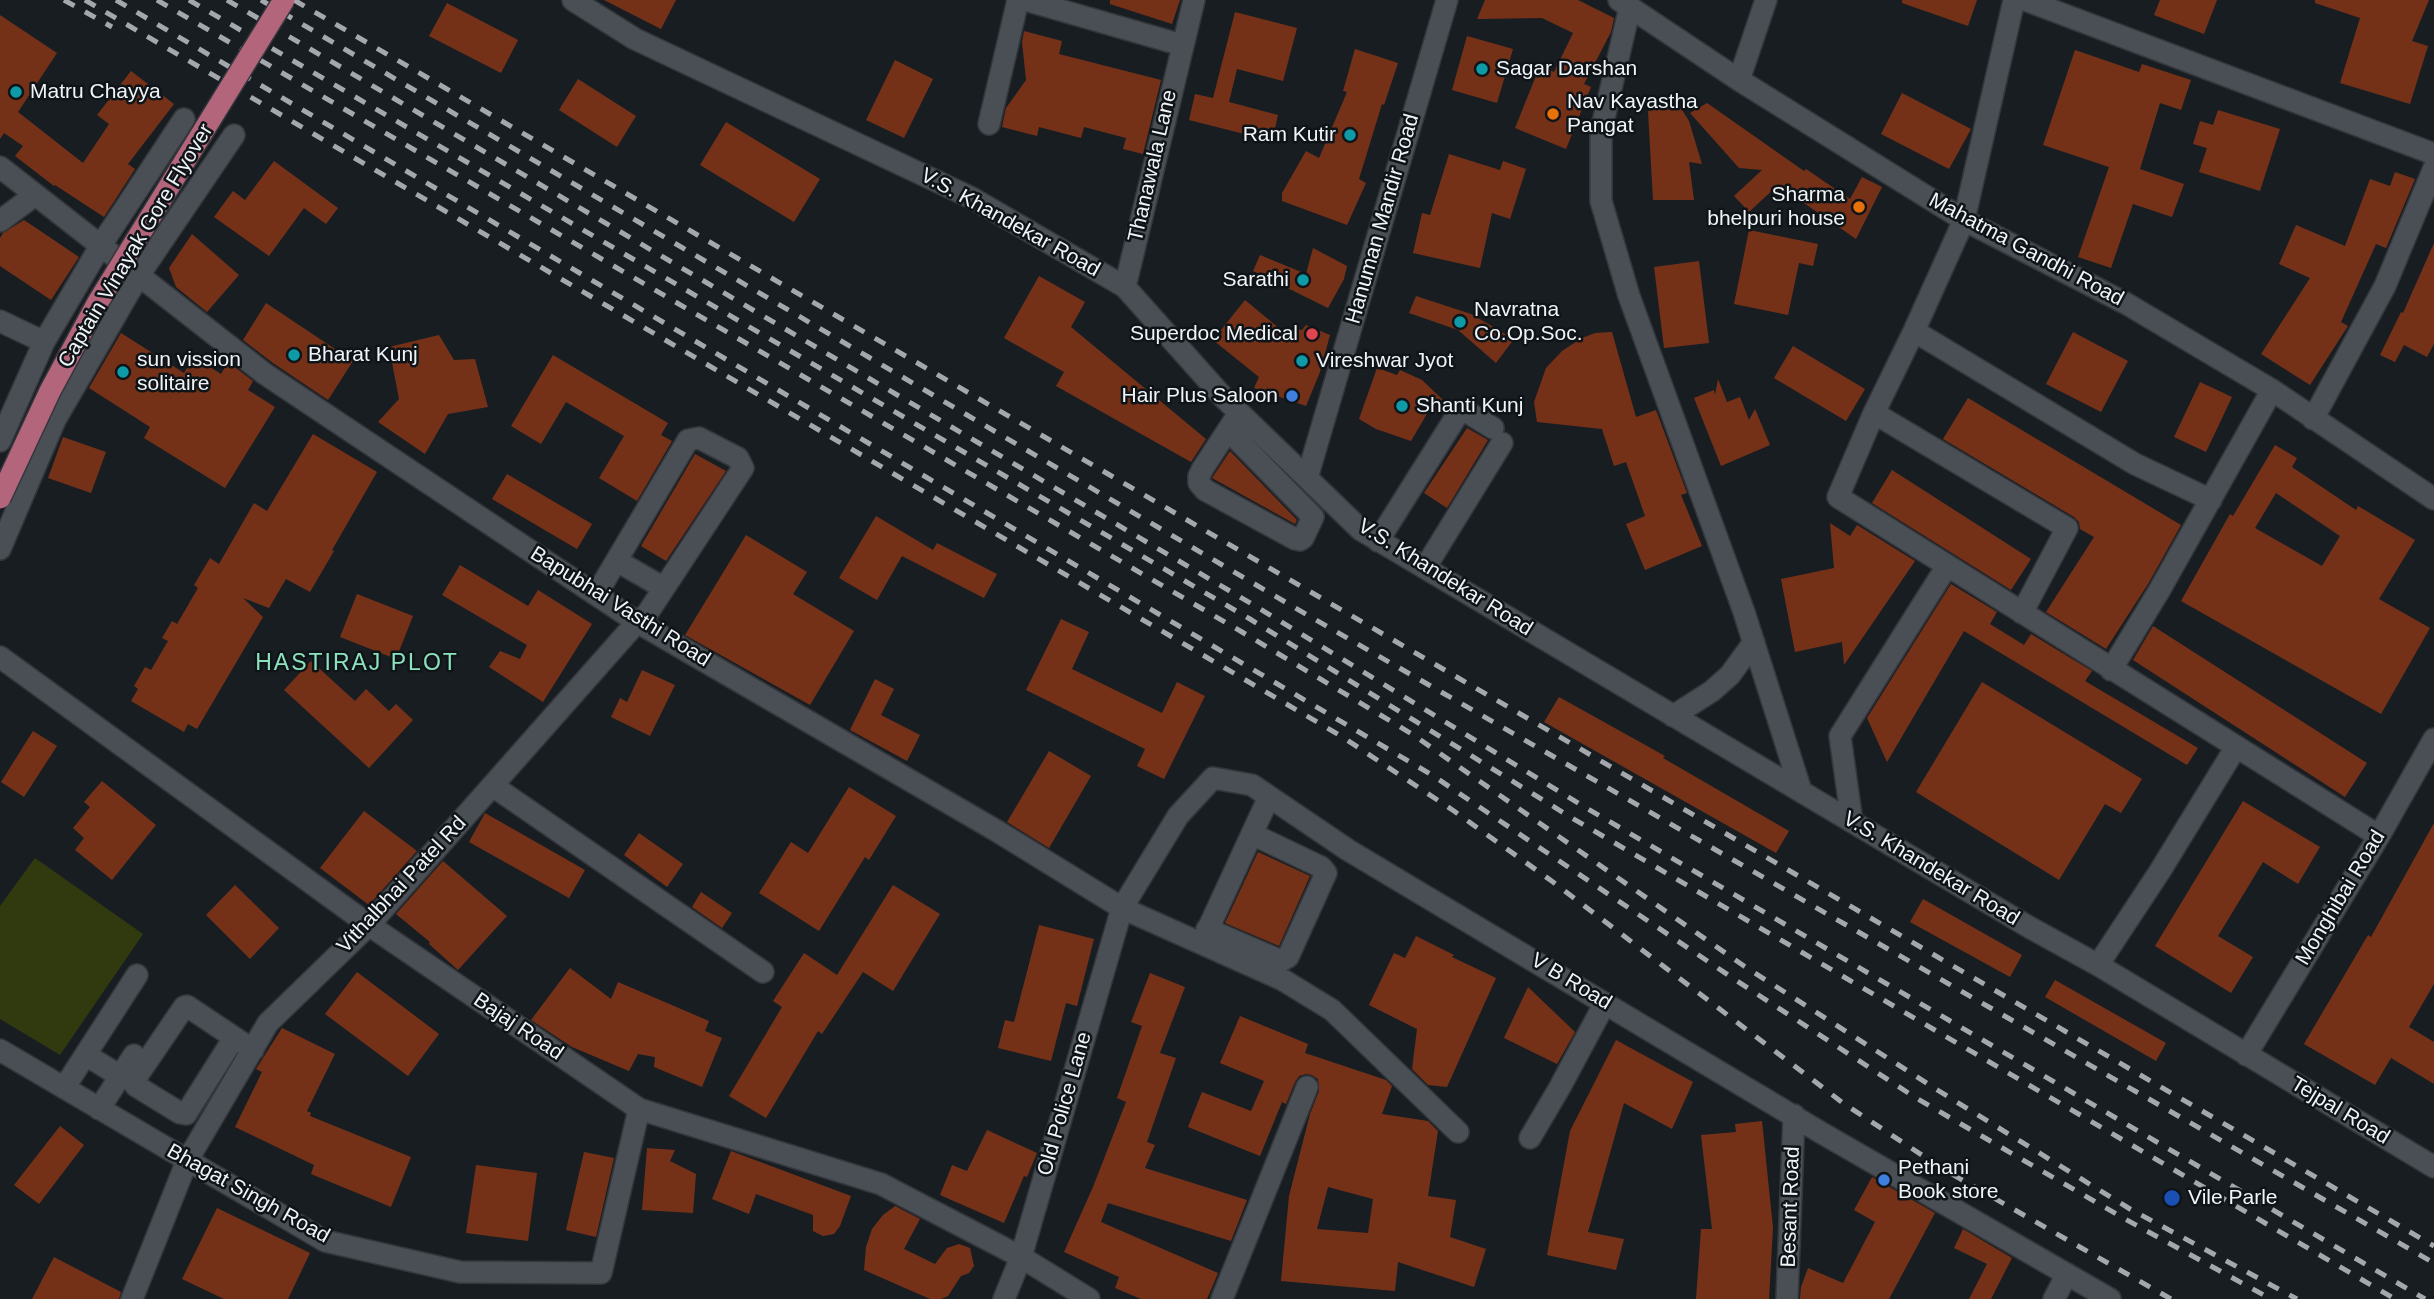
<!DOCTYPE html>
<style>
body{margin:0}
canvas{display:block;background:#181d22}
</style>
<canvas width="2434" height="1299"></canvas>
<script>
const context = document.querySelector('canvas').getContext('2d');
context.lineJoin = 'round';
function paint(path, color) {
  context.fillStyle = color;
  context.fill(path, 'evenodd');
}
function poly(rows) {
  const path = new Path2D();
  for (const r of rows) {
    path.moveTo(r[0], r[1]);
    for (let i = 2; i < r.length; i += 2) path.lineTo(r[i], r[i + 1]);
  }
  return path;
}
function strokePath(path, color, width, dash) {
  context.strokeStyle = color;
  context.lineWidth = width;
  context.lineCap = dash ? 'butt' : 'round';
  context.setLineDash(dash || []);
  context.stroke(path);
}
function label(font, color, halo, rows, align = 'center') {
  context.font = font + ' Arial,sans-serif';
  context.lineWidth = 5;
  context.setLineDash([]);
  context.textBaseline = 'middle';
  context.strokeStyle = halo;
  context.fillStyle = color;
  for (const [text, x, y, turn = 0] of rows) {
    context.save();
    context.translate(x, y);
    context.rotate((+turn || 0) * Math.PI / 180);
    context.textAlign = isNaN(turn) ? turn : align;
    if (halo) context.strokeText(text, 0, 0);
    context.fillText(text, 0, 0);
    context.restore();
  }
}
paint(poly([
 [35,858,143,934,60,1055,0,1019,0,906]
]), '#31390f');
paint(poly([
 [604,0,676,0,661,29],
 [1110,0,1180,0,1172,24,1110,4],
 [1485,0,1578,0,1614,18,1611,32,1584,84,1591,87,1566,149,1515,128,1540,66,1554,72,1573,33,1542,18,1477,19],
 [1902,0,1977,0,1968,26,1902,3],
 [2160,0,2217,0,2204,34,2154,15],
 [2315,0,2429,0,2412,41,2428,46,2410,104,2340,83,2360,18,2315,3],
 [447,3,518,40,501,73,429,36],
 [1235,12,1297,28,1283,81,1237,69,1229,102,1278,115,1272,141,1189,120,1195,94,1213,98],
 [0,15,57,53,18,112,83,163,109,124,97,115,131,71,174,104,128,164,135,169,104,217,55,185,54,186,15,156,23,146,4,133,0,139],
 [1024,31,1062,41,1059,54,1161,80,1143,154,1123,149,1126,138,1084,127,1081,138,1039,127,1037,136,1002,127,1006,108,1026,80,1022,42],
 [1467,36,1513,49,1497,103,1452,90],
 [1355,49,1398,63,1384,105,1382,104,1359,179,1366,183,1347,225,1282,201,1282,193,1306,151,1319,158,1347,92,1343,91],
 [2075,50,2139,72,2142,64,2191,80,2181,110,2160,103,2140,169,2184,184,2172,217,2133,204,2111,268,2078,257,2109,167,2043,145],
 [895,60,933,79,904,138,866,120],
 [578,79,636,116,617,147,559,110],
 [1902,93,1971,129,1949,169,1881,134],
 [1707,103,1804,171,1806,169,1850,199,1862,177,1882,187,1856,239,1778,185,1749,212,1734,196,1762,170,1739,168,1690,113],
 [1679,105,1689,121,1702,164,1689,162,1694,200,1653,200,1648,111],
 [2218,110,2280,129,2260,191,2199,172,2207,148,2193,144,2200,121,2213,125],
 [726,122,820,179,794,222,700,165],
 [1449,154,1500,170,1503,161,1526,169,1510,219,1492,213,1480,268,1413,253,1422,213,1430,215],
 [274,161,338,208,326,224,304,208,269,256,214,217,233,191,245,200],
 [2395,172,2415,179,2386,248,2376,244,2341,322,2348,326,2310,385,2261,354,2310,278,2279,264,2296,225,2345,246,2370,179,2390,186],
 [24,220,79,257,51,300,0,266,0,238,3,233],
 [1749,230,1818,244,1813,266,1799,263,1788,315,1734,304],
 [192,234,239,275,207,312,176,287,169,268],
 [2434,243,2434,344,2427,357,2404,345,2395,362,2380,355,2401,312,2403,313],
 [1313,248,1347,266,1344,279,1328,308,1253,271,1260,255,1306,274],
 [1699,261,1709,343,1664,348,1654,267],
 [1039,276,1085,302,1071,327,1206,439,1191,462,1056,386,1064,372,1004,338],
 [1416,296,1471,314,1514,339,1496,363,1458,330,1409,313],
 [1245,300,1291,338,1295,329,1302,330,1306,325,1330,335,1320,372,1306,406,1254,388,1259,377,1213,340],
 [266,303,353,361,328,400,273,363,243,340],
 [1612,332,1636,417,1656,410,1687,493,1681,495,1702,546,1645,570,1626,524,1645,516,1626,462,1614,466,1602,429,1537,422,1534,402,1546,368,1562,351,1582,338,1595,333],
 [2073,332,2128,361,2101,412,2046,384],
 [121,333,184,373,194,357,221,374,228,362,253,381,248,390,275,407,225,488,144,438,150,427,89,388],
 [439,335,454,360,475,359,488,407,448,414,425,454,378,422,399,399,389,347],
 [1793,346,1865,389,1846,421,1774,378],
 [553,355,668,423,661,435,672,441,637,501,599,478,624,436,566,402,541,444,511,426],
 [1377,368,1397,375,1400,370,1422,380,1442,399,1438,414,1428,412,1411,441,1376,429,1359,419],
 [1718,379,1727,402,1740,397,1749,420,1755,409,1770,445,1721,466,1694,398,1714,390,1715,395],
 [2200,382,2232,397,2206,452,2174,437],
 [1968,398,2181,525,2148,584,2106,649,2046,612,2094,537,2080,529,2079,522,2074,517,1943,439],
 [1467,428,1488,440,1447,508,1424,493],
 [313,434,377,472,332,550,334,551,310,592,286,579,269,608,243,598,263,617,197,729,188,724,184,732,131,701,138,689,134,686,145,667,151,670,168,641,162,638,172,621,177,624,198,588,194,585,210,558,219,564,254,503,267,511],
 [63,437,106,452,91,493,48,478],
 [2275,445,2297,458,2292,467,2356,510,2358,506,2415,540,2379,599,2430,628,2381,714,2181,601,2230,514,2233,516],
 [2276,493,2340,536,2322,566,2255,528],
 [1230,451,1297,520,1295,524,1212,478],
 [695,454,726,471,666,561,641,546],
 [1892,470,2031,559,2011,590,1872,503],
 [507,474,592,524,577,549,492,499],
 [876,516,933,550,937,543,997,574,984,598,902,556,877,600,839,578],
 [1830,523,1850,536,1857,525,1915,561,1844,665,1842,642,1795,652,1781,579,1834,568],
 [746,535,807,572,793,594,854,631,810,705,685,635],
 [460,565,528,606,538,590,592,624,543,702,489,667,500,651,520,659,527,645,442,595],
 [1951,584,1997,612,1990,624,2024,645,2031,634,2092,671,2085,681,2198,748,2187,765,1964,631,1887,762,1867,718],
 [357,594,413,616,396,659,340,637],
 [1061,619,1089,632,1072,669,1162,713,1177,682,1205,696,1164,779,1137,766,1145,749,1026,690],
 [2153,626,2367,763,2345,797,2133,660],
 [311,661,355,701,366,689,389,711,396,704,413,720,369,768,284,690],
 [642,670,675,685,650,736,611,717,620,698,627,702],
 [875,679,894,689,881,715,920,735,907,761,850,730],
 [1982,682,2142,779,2121,813,2105,804,2059,880,1916,792],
 [1559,697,1665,756,1663,758,1789,831,1776,853,1544,722],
 [33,731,57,746,24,797,1,782],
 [1049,751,1091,776,1049,848,1007,822],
 [102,781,156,825,112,880,75,850,84,838,73,828,90,807,84,802],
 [849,787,896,816,869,860,865,857,819,931,759,893,791,842,808,853],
 [2243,801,2320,847,2298,884,2263,862,2218,936,2253,957,2231,993,2155,946],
 [364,811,417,851,369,905,320,868],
 [485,813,585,870,569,898,469,842],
 [2434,823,2434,984,2409,1027,2434,1042,2434,1084,2391,1058,2375,1085,2304,1044,2368,935,2371,937],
 [639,833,683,864,667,887,624,855],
 [1258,852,1310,876,1279,946,1225,923],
 [443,861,507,916,458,970,429,944,430,942,396,914],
 [235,885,279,928,250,959,206,915],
 [893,885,940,914,893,991,863,972,822,1034,818,1031,766,1118,729,1096,782,1007,773,1001,804,953,837,975],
 [701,892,732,913,722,928,692,907],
 [1923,899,2022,955,2010,977,1910,922],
 [1039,925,1094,939,1077,1006,1066,1003,1051,1061,998,1048,1005,1020,1014,1022],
 [1416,936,1454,955,1452,957,1496,978,1447,1087,1428,1085,1412,1069,1417,1029,1369,1005,1394,953,1405,958],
 [570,968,611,999,618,982,709,1021,705,1031,722,1038,702,1087,654,1067,655,1057,638,1054,629,1071,572,1047,531,1020],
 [357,972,439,1034,408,1076,325,1014],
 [1150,973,1185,987,1160,1053,1176,1058,1147,1142,1155,1145,1145,1168,1247,1200,1231,1241,1108,1203,1101,1222,1218,1273,1207,1299,1141,1299,1115,1288,1119,1277,1064,1252,1093,1187,1126,1102,1117,1098,1142,1026,1131,1022],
 [2055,980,2166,1043,2156,1061,2045,997],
 [1528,987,1575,1032,1557,1064,1504,1038],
 [1240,1016,1308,1044,1305,1053,1386,1080,1392,1086,1382,1114,1428,1121,1438,1131,1428,1196,1456,1200,1450,1237,1486,1249,1474,1287,1398,1262,1395,1291,1281,1281,1289,1196,1310,1114,1319,1091,1318,1079,1312,1075,1306,1074,1299,1076,1295,1082,1286,1104,1282,1102,1260,1156,1188,1127,1202,1092,1251,1111,1264,1081,1220,1063],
 [1328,1187,1373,1199,1368,1233,1317,1229],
 [282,1028,335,1054,307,1111,311,1113,310,1116,411,1157,391,1207,311,1174,314,1165,235,1127,262,1072,256,1069],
 [1616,1040,1693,1082,1672,1129,1624,1103,1588,1232,1624,1239,1616,1270,1547,1255,1570,1131],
 [1762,1121,1773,1228,1769,1299,1696,1299,1701,1229,1712,1229,1701,1135,1736,1132,1735,1124],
 [60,1126,84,1145,39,1204,14,1185],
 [987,1130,1037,1153,1027,1177,1024,1176,1004,1223,940,1195,952,1165,967,1171],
 [647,1148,675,1150,670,1161,696,1174,693,1213,642,1210],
 [731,1151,851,1196,840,1226,834,1234,823,1236,813,1231,813,1215,756,1194,749,1214,712,1199],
 [584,1152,614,1158,596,1237,566,1230],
 [476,1165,537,1173,528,1241,466,1233],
 [1872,1177,1935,1213,1889,1299,1800,1299,1801,1287,1808,1268,1843,1283,1875,1222,1854,1210],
 [895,1206,920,1219,904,1249,935,1264,947,1248,959,1244,970,1248,974,1266,969,1273,961,1276,948,1296,941,1299,930,1299,864,1270,866,1247,872,1229,883,1215],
 [217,1208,310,1253,288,1299,224,1299,182,1279],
 [1963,1229,2012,1258,1991,1299,1969,1299,1987,1264,1954,1248],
 [54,1257,121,1292,119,1299,32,1299]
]), '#753118');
const minor = poly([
 [573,0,635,39,972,198,1125,287,1223,397,1361,530,2029,927,2098,965,2434,1167],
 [1025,0,1182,45],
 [1619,0,1739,80,1964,220,2127,304,2272,390,2434,499],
 [2014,0,1964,220,1914,331,1874,413,1838,497,2379,836],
 [2025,0,2434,154],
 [1630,7,1601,131,1601,201,1629,296,1744,612,1801,791],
 [1739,80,1766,0],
 [989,124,1018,0],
 [0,167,265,374,637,622,997,831,1122,908,1283,980,1332,1010,1458,1132],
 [0,221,35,195],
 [1125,287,1194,0],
 [0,321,44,342],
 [1914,331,2135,464,2211,500],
 [1874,413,2067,528,2022,613],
 [2313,419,2385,286,2434,168],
 [1228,430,1313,517,1303,538,1300,540,1295,539,1205,490,1199,483,1199,476,1203,468,1228,430,1239,413],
 [0,441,44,342,101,245,184,119],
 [1307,478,1447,0],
 [1378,541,1459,412,1467,412,1493,428],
 [0,549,55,420,139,275,234,135],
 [617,561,664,588],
 [1425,568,1502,443],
 [0,657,369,925,639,1109,881,1184,1021,1257,1089,1299],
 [2111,670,2159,591,2272,390],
 [1673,716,1712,691,1730,675,1754,642],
 [493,786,763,972],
 [1852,822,1840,736,1947,566],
 [1207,929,1281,961,1288,957,1326,873,1321,867,1252,834],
 [1202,942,1269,797],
 [2098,965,2160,871,2236,747],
 [234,1038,186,1114,180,1113,136,1086,133,1082,184,1007,187,1006,253,1050],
 [0,1050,325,1241,460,1272,601,1273,639,1109],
 [86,1055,120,1076],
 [2246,1055,2379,836,2434,739],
 [64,1088,137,975],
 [99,1109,134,1055],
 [1530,1138,1560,1087,1605,1003],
 [132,1299,187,1161,268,1023,369,925,637,622,647,614,743,468,738,458,699,438,688,440,596,595],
 [1004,1299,1021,1257,1122,908,1178,816,1213,778,1252,785,1348,850,1820,1132,2110,1299],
 [1222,1299,1307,1087],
 [1787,1299,1794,1115],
 [2054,1299,2067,1274]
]);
strokePath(minor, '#33363a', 24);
strokePath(minor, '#494f55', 21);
strokePath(poly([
 [64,0,112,27],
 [85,0,1341,736,1454,811,1553,882,1843,1103,1943,1169,2171,1299],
 [116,0,1432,775,1734,979,1916,1098,2125,1219,2271,1299],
 [157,0,1242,632,1412,734,1744,966,1939,1091,2130,1209,2297,1299],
 [189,0,1250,619,1572,818,2395,1299],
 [227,0,1257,607,1583,806,2425,1299],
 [261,0,1309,616,2434,1263],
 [294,0,2434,1246]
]), '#a4a8ac', 5, [12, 12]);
const majorBridge = poly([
 [0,498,50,391,98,302,284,0]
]);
strokePath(majorBridge, '#33363a', 24, []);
strokePath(majorBridge, '#b3657b', 21);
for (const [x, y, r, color] of [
 [1482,69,7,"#0f9aa8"],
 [16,92,7,"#0f9aa8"],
 [1553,114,7,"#e8710a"],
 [1350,135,7,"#0f9aa8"],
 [1859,207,7,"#e8710a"],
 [1303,280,7,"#0f9aa8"],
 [1460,322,7,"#0f9aa8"],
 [1312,334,7,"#e0444e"],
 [294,355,7,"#0f9aa8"],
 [1302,361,7,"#0f9aa8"],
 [123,372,7,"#0f9aa8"],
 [1292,396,7,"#3f7fe0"],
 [1402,406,7,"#0f9aa8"],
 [1884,1180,7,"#3f7fe0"],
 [2172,1198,9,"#1a4fb4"]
]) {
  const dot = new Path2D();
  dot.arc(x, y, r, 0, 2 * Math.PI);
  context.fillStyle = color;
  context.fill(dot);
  strokePath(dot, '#0f1418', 2.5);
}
label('21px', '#f0f4f7', '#0f1418', [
 ["Sagar Darshan",1496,69],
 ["Matru Chayya",30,92],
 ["Nav Kayastha",1567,102],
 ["Pangat",1567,126],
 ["Ram Kutir",1336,135,"right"],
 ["Sharma",1845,195,"right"],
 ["bhelpuri house",1845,219,"right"],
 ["Sarathi",1289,280,"right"],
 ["Navratna",1474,310],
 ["Co.Op.Soc.",1474,334],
 ["Superdoc Medical",1298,334,"right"],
 ["Bharat Kunj",308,355],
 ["sun vission",137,360],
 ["solitaire",137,384],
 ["Vireshwar Jyot",1316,361],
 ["Hair Plus Saloon",1278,396,"right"],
 ["Shanti Kunj",1416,406],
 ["Pethani",1898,1168],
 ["Book store",1898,1192],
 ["Vile Parle",2188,1198]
], 'left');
label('21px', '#f0f4f7', '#0f1418', [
 ["Thanawala Lane",1153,166,-77],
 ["Hanuman Mandir Road",1383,219,-74],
 ["V.S. Khandekar Road",1010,223,29],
 ["Captain Vinayak Gore Flyover",136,246,-59],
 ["Mahatma Gandhi Road",2026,250,28],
 ["V.S. Khandekar Road",1445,578,32],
 ["Bapubhai Vasthi Road",620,607,32],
 ["V.S. Khandekar Road",1931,869,31],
 ["Vithalbhai Patel Rd",402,885,-47],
 ["Monghibai Road",2341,898,-59],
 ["V B Road",1571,982,31],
 ["Bajaj Road",518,1027,34],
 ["Old Police Lane",1065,1104,-74],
 ["Tejpal Road",2340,1111,31],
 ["Bhagat Singh Road",248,1194,29],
 ["Besant Road",1791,1207,-88]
]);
context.letterSpacing = '2px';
label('23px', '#8be2bd', '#0f1418', [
 ["HASTIRAJ PLOT",357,664]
]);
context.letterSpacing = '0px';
</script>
